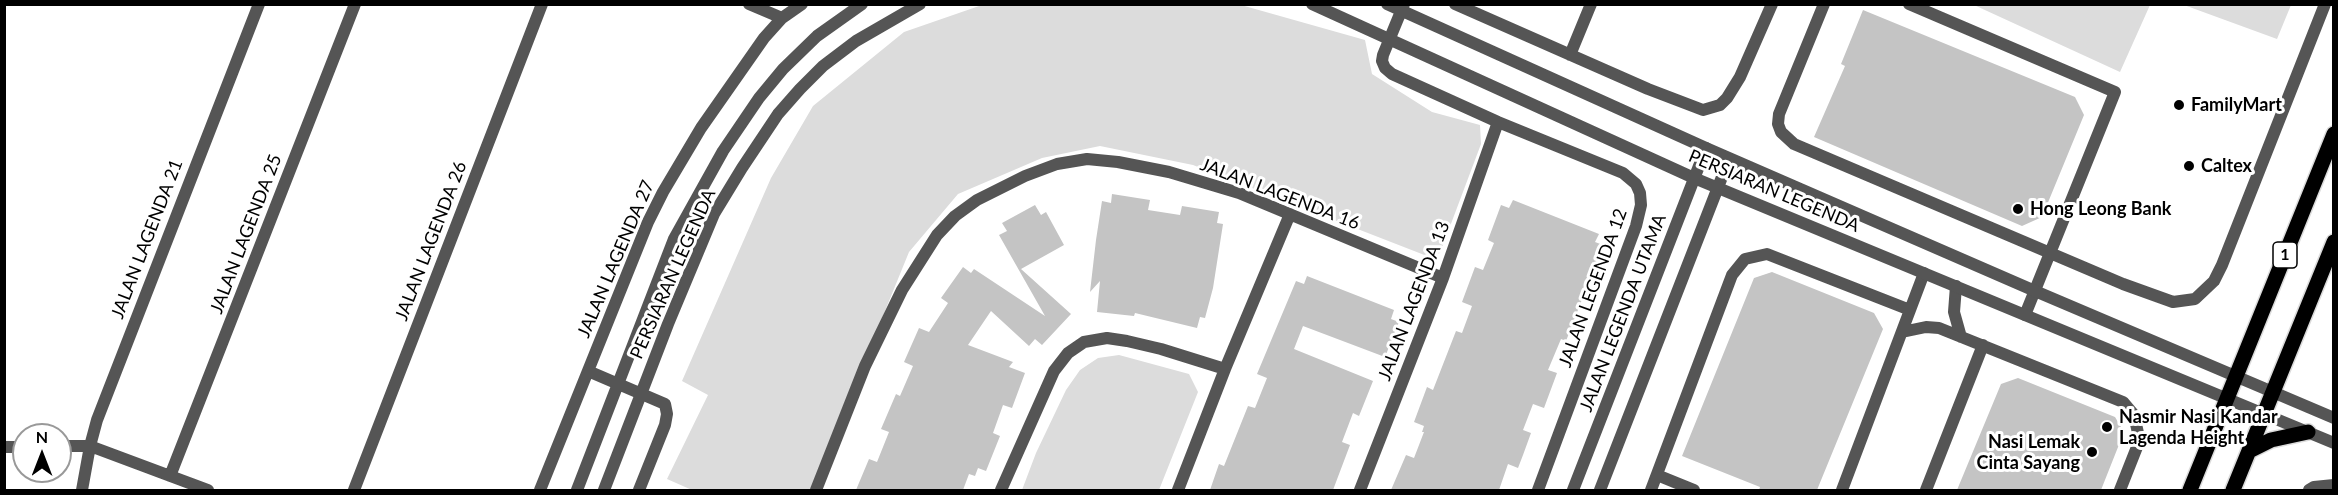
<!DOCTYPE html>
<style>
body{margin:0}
#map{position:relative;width:2338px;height:495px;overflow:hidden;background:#fff;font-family:Lato,sans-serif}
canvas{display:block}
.frame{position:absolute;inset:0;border:6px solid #000;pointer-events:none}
.north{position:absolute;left:12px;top:423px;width:60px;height:60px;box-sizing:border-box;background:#fff;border:2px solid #999;border-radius:50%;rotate:0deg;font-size:16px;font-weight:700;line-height:24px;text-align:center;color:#000}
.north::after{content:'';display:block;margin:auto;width:21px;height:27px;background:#000;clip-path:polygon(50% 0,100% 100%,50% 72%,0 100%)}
</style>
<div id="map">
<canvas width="2338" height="495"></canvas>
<div class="frame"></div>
<div class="north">N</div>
</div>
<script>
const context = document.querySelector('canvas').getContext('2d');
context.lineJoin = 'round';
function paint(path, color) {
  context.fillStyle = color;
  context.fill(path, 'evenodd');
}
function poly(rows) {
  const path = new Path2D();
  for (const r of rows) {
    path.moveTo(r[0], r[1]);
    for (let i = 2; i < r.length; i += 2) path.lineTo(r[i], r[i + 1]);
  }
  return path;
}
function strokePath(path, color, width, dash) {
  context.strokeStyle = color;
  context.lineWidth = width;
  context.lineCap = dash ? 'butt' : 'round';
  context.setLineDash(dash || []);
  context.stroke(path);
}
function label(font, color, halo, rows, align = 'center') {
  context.font = font + ' Lato,sans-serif';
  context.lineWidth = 6;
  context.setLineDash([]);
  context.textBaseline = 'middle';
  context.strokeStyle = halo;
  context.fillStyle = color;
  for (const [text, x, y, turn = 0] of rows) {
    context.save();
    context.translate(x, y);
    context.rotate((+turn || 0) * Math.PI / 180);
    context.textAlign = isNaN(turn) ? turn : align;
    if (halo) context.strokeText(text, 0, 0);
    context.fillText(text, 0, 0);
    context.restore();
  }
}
paint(poly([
 [982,5,1241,5,1365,40,1372,74,1432,112,1480,125,1481,144,1440,253,1427,256,1193,165,1100,146,1042,158,958,194,909,252,812,490,692,490,667,479,708,395,682,381,771,178,813,106,904,32],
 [1974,5,2150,5,2120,72],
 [2184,5,2291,5,2277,39],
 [1119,355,1189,374,1198,392,1159,490,1022,490,1036,453,1066,390,1080,370,1098,358]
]), '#dcdcdc');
paint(poly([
 [1863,10,2075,97,2084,115,2042,217,2022,226,1814,137,1845,66,1841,64],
 [1112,194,1150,200,1148,210,1180,215,1182,206,1219,212,1217,223,1223,224,1213,288,1205,318,1200,317,1197,328,1135,313,1134,316,1097,312,1100,281,1090,292,1096,240,1102,201,1111,203],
 [1513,200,1599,234,1595,242,1603,245,1566,341,1561,339,1548,370,1557,373,1544,408,1533,404,1523,430,1531,433,1523,455,1518,468,1508,464,1499,490,1391,490,1406,455,1414,458,1424,432,1422,432,1424,426,1414,422,1427,387,1433,390,1456,331,1462,333,1472,306,1462,302,1475,267,1483,270,1494,243,1488,240,1501,205,1509,208],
 [1035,205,1041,215,1046,212,1064,245,1021,269,1071,314,1042,345,1035,339,1029,346,991,311,968,345,1013,362,1009,367,1025,373,1012,408,1003,405,993,433,1000,436,986,471,978,468,975,476,969,474,963,490,856,490,869,459,877,462,889,432,881,429,896,394,900,396,913,366,904,362,919,328,929,332,948,303,941,298,963,267,971,273,974,269,1045,316,999,235,1007,231,1002,223],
 [1772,272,1874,313,1883,329,1817,490,1759,490,1760,487,1682,456,1754,278],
 [1307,276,1394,310,1391,319,1399,322,1385,357,1303,326,1294,349,1373,381,1359,416,1353,413,1342,442,1350,445,1333,490,1210,490,1219,464,1224,466,1248,406,1255,408,1267,378,1257,374,1296,281,1304,284],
 [2018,378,2115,417,2124,432,2101,490,1957,490,2001,384]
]), '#c4c4c4');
const primary = poly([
 [2249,451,2271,440,2308,432],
 [2190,490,2334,134],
 [2233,490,2334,242]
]);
strokePath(primary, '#dbdbdb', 18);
strokePath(poly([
 [749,4,782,18],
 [1312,4,1694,178],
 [1387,4,1706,148],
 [1404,4,1383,55,1382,61,1385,68,1392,74,1498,122,1623,173,1636,184,1640,193,1641,205,1636,226,1538,490],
 [1455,4,1648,89,1703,110,1720,105,1727,98,1740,77,1772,4],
 [1824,4,1779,114,1778,124,1781,132,1794,144,2123,284,2173,302,2195,299,2214,281,2222,265,2325,4],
 [1909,4,2115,92,2025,315],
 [1570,55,1591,4],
 [1956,286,1954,312,1961,337],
 [1902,332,1926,327,1939,328,2123,402,2134,415,2138,433,2137,447,2120,490],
 [588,371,665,404,667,414,665,425,639,490],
 [60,446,90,446,208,490],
 [4,447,24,447],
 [1657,475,1694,490],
 [170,476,355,4],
 [82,490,90,446,97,420,259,4],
 [354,490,542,4],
 [540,490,648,222,663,192,701,128,764,38,782,18,802,4],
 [577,490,674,239,723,151,759,98,783,69,817,36,862,4],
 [604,490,668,324,714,214,742,168,778,114,800,89,823,66,856,41,920,4],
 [816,490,865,366,902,290,937,235,955,216,977,200,1025,176,1057,164,1087,159,1118,162,1169,172,1239,193,1443,278],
 [1001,490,1054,371,1068,353,1084,342,1107,338,1127,341,1161,349,1225,369],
 [1178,490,1225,369,1290,214],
 [1360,490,1443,278,1498,122],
 [1651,490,1732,275,1745,259,1767,254,1910,310],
 [1842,490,1924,273],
 [1926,490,1983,345],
 [2309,490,2314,487,2334,485]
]), '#555', 12);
strokePath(poly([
 [1694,178,2334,443],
 [1573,490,1706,148,2035,291,2334,418],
 [1600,490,1729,159]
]), '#555', 12);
strokePath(primary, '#000', 15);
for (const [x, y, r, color] of [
 [2179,105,6,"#000"],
 [2189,166,6,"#000"],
 [2018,209,6,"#000"],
 [2107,427,6,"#000"],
 [2092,452,6,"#000"]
]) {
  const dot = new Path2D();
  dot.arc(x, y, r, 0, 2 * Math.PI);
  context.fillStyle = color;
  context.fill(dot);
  strokePath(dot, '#fff', 2);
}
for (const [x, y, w] of [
 [2285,255,24]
]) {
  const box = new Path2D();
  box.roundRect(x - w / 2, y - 13, w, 26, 4.5);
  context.fillStyle = '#fff';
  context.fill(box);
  strokePath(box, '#000', 1.5);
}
label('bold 16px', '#000', null, [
 ["1",2285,255]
]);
label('bold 18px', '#000', '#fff', [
 ["FamilyMart",2191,105],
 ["Caltex",2201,166],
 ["Hong Leong Bank",2030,209],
 ["Nasmir Nasi Kandar",2119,417],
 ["Lagenda Height",2119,438],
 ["Nasi Lemak",2080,442,"right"],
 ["Cinta Sayang",2080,463,"right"]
], 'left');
label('18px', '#000', '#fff', [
 ["PERSIARAN LEGENDA",1774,191,23],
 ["JALAN LAGENDA 16",1280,194,21],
 ["JALAN LAGENDA 25",246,234,-69],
 ["JALAN LAGENDA 21",147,239,-69],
 ["JALAN LAGENDA 26",431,241,-69],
 ["JALAN LAGENDA 27",616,259,-67],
 ["PERSIARAN LEGENDA",673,274,-66],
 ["JALAN LEGENDA 12",1593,288,-70],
 ["JALAN LAGENDA 13",1414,301,-69],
 ["JALAN LEGENDA UTAMA",1623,313,-69]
]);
</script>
